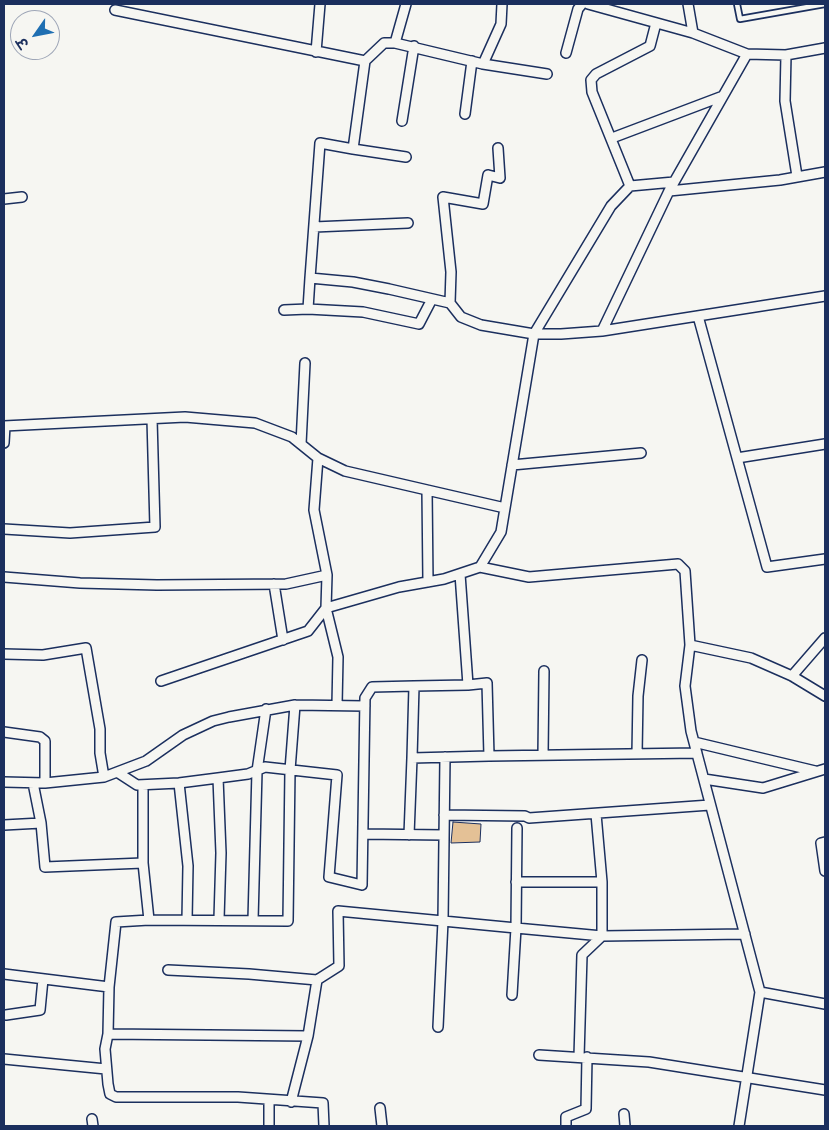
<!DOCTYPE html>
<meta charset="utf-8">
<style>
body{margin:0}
#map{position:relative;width:829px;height:1130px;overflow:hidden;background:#f6f6f2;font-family:Mynerve,"Playpen Sans Deva",sans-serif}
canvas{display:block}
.frame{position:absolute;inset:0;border:5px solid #1b2f5e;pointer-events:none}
.north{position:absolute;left:10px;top:10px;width:50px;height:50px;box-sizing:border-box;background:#f6f6f2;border:1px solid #9ea6b7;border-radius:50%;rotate:237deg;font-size:14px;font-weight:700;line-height:20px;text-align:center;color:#1b2f5e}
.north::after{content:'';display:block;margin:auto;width:18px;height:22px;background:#1f6fb2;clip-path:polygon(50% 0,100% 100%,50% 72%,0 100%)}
</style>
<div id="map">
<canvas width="829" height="1130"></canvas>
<div class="frame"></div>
<div class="north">उ</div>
</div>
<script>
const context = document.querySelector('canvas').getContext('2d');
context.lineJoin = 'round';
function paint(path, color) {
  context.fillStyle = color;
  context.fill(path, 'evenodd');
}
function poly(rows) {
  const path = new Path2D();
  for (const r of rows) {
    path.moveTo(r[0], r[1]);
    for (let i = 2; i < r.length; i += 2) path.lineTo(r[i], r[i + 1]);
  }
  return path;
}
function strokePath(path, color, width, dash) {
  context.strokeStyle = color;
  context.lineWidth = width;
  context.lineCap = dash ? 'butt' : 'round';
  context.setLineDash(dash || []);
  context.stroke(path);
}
const building = poly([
 [453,822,481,824,480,842,451,843,453,822]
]);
paint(building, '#e4c196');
strokePath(building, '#1b2f5e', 1);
const service = poly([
 [737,4,740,19,825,4]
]);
const minor = poly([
 [588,4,693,33,747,54,786,55,825,48],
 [688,4,693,33],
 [115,10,365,61,353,149,320,143,310,278],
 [395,43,406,4],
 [316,52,320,4],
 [566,53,578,9,582,4],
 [786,55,785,101,797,176],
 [365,61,384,43,395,43,483,64,547,74],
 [483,64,501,24,502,4],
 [465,114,472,61],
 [402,121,414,46],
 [612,138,723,96],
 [353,149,406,157],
 [630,186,674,182],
 [669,191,780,180,825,172],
 [4,199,22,197],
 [314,227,408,223],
 [432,299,419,324,363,312,308,309,310,278,353,282,389,289,450,303,461,317,481,325,534,334,561,334,602,331,825,296],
 [450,303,451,272,443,197,483,204,488,175,500,178,498,148],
 [284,310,308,309],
 [698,316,737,458],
 [602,331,669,191,747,54],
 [4,426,185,417,255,423,292,437,318,458,345,471,427,490,428,582],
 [4,443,5,426],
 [301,444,305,363],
 [825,444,737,458,767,567,825,559],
 [318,458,314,510,327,575,326,608,338,657,337,705],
 [512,465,641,453],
 [427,490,505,508],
 [4,529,70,533,155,527,152,419],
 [480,567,529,577,678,564,685,571,690,645,685,686,691,731,760,992,739,1126],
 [460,574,468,685,487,683,489,756,412,758,414,686,468,685],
 [4,577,80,583,157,585,286,584,327,575],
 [274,584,283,640],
 [690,645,751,658,792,676,825,696],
 [4,654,43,655,86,648,100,729,100,753,104,777],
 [792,676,825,638],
 [161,681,308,631,326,608,399,587,444,579,480,567,501,532,534,334,611,206,630,186,592,92,591,80,596,74,650,46,656,23],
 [4,732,40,737,45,741,45,783],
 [694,742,815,771],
 [637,754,638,696,642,660],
 [543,755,544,671],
 [489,756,697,753],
 [445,757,443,921,516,928,517,828],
 [117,772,137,785,179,783,218,778,248,774,265,767,337,775,329,877,362,885,365,698,372,687,414,686],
 [218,778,221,853,219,919],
 [704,779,763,788,825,769],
 [4,782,45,783,104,777,146,761,183,735,213,721,229,717,295,705,365,706],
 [33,783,41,823,45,867,143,863,143,785],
 [179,783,188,866,187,920],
 [596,814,602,882],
 [444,815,525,816,529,818,710,805],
 [4,825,41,823],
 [363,834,444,835],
 [409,835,412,758],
 [825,842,821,843,825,871],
 [143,863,149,920,116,922,109,987,108,1034,308,1036],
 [516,882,602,882,602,936,582,955,579,1057],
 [149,920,288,921,290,770,295,705],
 [253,920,257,771,266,709],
 [168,970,249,974,317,980,339,966,338,911,443,921,438,1027],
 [4,974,109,987],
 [760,992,825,1004],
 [512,995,516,928,602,936,745,934],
 [6,1015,40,1010,43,979],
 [108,1034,105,1049,108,1084,110,1094,116,1097,238,1097,323,1103,324,1126],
 [539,1055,649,1062,825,1090],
 [4,1059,106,1069],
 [291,1102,308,1036,317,980],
 [380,1108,382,1126],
 [624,1114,625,1126],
 [92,1119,93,1126],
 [269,1126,269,1100],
 [566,1126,566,1117,586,1109,587,1057]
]);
strokePath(service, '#1b2f5e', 8);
strokePath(minor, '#1b2f5e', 12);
strokePath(service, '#f6f6f2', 4.5);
strokePath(minor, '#f6f6f2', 9);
</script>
